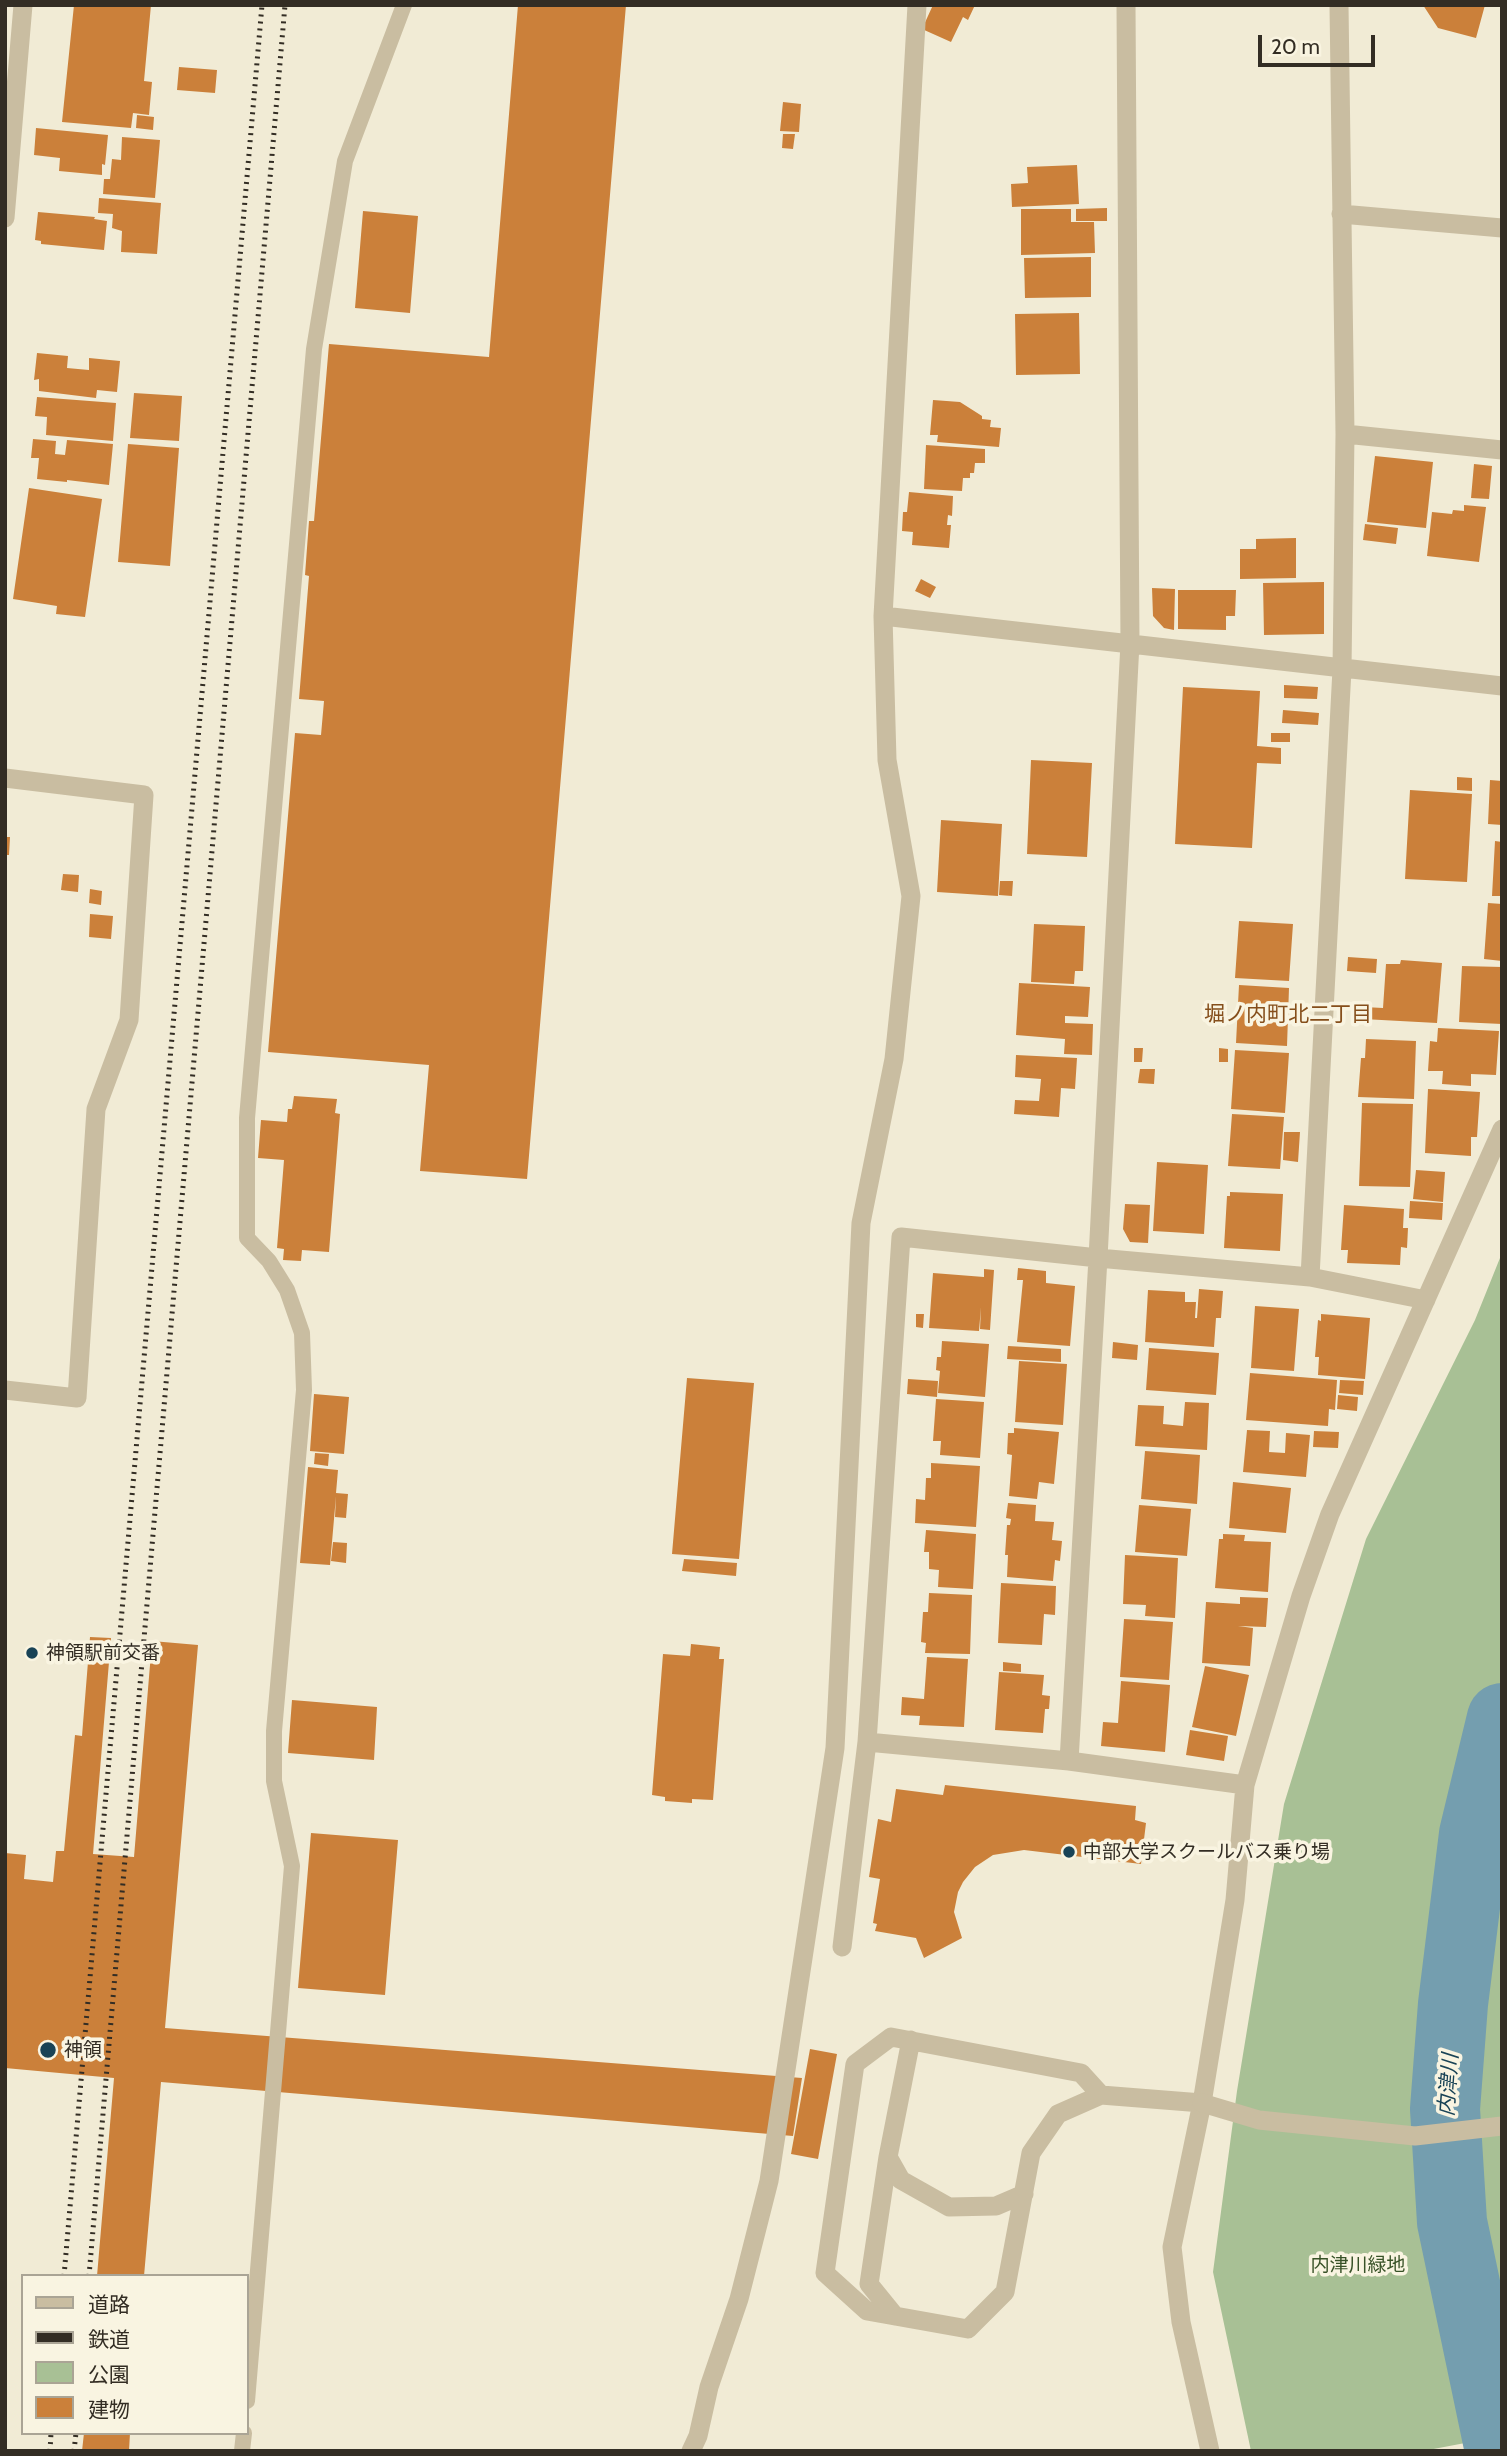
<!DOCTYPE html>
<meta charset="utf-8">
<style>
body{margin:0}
#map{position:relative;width:1507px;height:2456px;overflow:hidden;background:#f1ebd5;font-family:Cabin,"Noto Sans JP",sans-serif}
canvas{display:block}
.frame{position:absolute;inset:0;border:7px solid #332d24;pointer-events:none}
.legend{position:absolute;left:21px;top:2274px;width:228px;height:161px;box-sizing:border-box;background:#f9f4e1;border:2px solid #aaa495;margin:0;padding:9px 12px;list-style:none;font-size:21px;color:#332d24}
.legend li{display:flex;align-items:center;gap:14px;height:35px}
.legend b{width:35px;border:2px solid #aaa495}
.scale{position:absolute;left:1258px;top:35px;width:117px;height:32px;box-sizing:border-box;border:4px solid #332d24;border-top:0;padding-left:9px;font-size:21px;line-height:24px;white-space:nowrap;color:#332d24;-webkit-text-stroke:5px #f9f4e1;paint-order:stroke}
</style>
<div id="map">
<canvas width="1507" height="2456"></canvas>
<div class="frame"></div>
<ul class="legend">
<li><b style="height:9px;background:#c9bda1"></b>道路</li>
<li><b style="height:9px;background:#332d24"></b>鉄道</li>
<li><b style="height:19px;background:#a8c095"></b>公園</li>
<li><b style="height:19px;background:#cb803a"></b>建物</li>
</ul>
<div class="scale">20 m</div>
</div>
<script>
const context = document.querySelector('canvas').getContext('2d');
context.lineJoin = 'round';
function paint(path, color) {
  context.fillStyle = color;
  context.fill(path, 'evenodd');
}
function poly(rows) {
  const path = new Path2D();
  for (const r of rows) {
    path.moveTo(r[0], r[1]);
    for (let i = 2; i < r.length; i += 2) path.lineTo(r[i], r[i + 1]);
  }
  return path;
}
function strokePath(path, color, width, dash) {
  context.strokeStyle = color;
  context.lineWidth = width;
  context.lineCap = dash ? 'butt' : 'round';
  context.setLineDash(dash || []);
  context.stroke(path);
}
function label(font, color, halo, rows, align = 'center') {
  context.font = font + ' Cabin,"Noto Sans JP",sans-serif';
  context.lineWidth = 7;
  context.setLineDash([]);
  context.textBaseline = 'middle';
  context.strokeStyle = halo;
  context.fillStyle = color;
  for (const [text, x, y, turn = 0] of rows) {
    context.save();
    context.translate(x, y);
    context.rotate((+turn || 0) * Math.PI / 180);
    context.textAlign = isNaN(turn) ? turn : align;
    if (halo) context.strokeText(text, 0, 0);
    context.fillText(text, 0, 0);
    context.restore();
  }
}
paint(poly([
 [1502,1253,1502,2436,1423,2451,1251,2451,1213,2272,1237,2091,1284,1804,1366,1539,1475,1320]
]), '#a8c095');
strokePath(poly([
 [1500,2451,1452,2222,1445,2109,1453,2004,1474,1834,1502,1718]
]), '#749eaf', 70);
paint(poly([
 [74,5,151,5,144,81,152,82,149,115,133,113,131,128,62,122],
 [518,5,626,5,527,1179,420,1171,429,1065,268,1052,295,733,321,735,324,701,299,699,309,576,305,575,309,521,314,521,329,344,489,357],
 [933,5,975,5,968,20,963,17,951,42,922,29],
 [1423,5,1485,5,1476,38,1438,28],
 [179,67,217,70,215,93,177,90],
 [783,102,801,104,799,132,780,131],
 [137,115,154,117,153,130,136,128],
 [36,128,108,135,105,165,102,164,102,175,59,171,60,158,34,155],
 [783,134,795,134,793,149,782,148],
 [122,137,160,140,155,198,103,194,104,179,110,179,112,159,121,160],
 [1077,165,1079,204,1012,207,1011,184,1028,183,1027,167],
 [99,198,161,203,157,254,121,252,122,231,112,228,113,214,98,213],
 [1107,208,1107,221,1076,221,1076,209],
 [1021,209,1071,209,1071,222,1094,222,1095,253,1021,255],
 [363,211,418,216,410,313,355,308],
 [38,212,95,217,94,219,107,221,104,250,41,244,41,241,35,240],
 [1091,257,1091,297,1025,298,1024,258],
 [1079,313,1080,374,1016,375,1015,314],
 [37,353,68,356,67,368,89,370,89,358,120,361,117,392,97,390,96,398,39,391,39,379,34,380],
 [134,393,182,396,179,441,130,438],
 [37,397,116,403,113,441,46,435,47,417,35,416],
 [933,400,960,402,982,416,982,419,991,420,990,427,1001,428,999,447,937,442,938,435,930,435],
 [33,439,56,441,55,454,65,455,67,440,113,444,109,485,67,480,67,482,37,479,39,458,31,458],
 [128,444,179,448,170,566,118,562],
 [926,445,985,449,985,463,975,463,974,473,970,473,970,478,963,478,962,491,924,489],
 [1375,456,1433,462,1426,528,1367,522],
 [1474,464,1492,466,1489,499,1471,498],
 [29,488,102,499,85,617,56,614,57,606,13,599],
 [909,492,953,496,952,516,948,515,947,525,951,525,949,548,912,545,913,532,902,531,903,512,907,512],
 [1464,505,1486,507,1479,562,1427,556,1432,512,1452,514,1453,510,1464,511],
 [1365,524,1398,528,1396,544,1363,540],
 [1296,538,1296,578,1240,579,1240,549,1256,549,1256,539],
 [921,579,936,587,930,598,915,591],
 [1324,582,1324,634,1264,635,1263,583],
 [1152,588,1175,589,1174,630,1164,628,1153,616],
 [1178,590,1236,590,1235,616,1226,616,1226,630,1178,629],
 [1284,685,1318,687,1317,699,1284,698],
 [1183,687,1260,691,1257,746,1281,748,1281,764,1257,763,1252,848,1175,844],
 [1283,710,1319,713,1318,725,1282,723],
 [1271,733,1290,733,1290,742,1271,742],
 [1031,760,1092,763,1087,857,1027,854],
 [1457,777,1472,778,1472,791,1457,790],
 [1490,780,1502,781,1502,825,1488,824],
 [1410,790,1472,794,1467,882,1405,879],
 [941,820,1002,824,998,896,937,892],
 [5,837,10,837,9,855,5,855],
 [1495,841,1502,842,1502,896,1492,896],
 [63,874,79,875,78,892,61,890],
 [1000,881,1013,881,1012,896,999,895],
 [90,889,102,891,101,905,89,903],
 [1488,903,1502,904,1502,961,1484,959],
 [90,914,113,916,111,939,89,937],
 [1239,921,1293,924,1289,981,1235,978],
 [1034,924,1085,926,1083,971,1075,971,1074,984,1031,982],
 [1348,957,1377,959,1376,973,1347,971],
 [1401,960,1442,963,1437,1023,1363,1019,1364,1007,1383,1008,1386,964,1400,964],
 [1462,966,1502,967,1502,1024,1459,1022],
 [1019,983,1090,987,1088,1017,1065,1016,1065,1023,1093,1024,1092,1055,1064,1054,1065,1039,1016,1035],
 [1239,985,1289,988,1287,1046,1236,1043],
 [1438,1028,1499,1031,1496,1075,1471,1074,1471,1086,1442,1084,1443,1071,1428,1071,1430,1041,1437,1042],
 [1366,1039,1416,1041,1414,1099,1358,1097,1361,1058,1365,1058],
 [1134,1048,1143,1048,1142,1062,1134,1062],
 [1219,1048,1228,1049,1228,1062,1219,1062],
 [1235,1050,1289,1053,1285,1113,1231,1109],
 [1016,1055,1077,1058,1075,1089,1061,1088,1059,1117,1014,1114,1015,1100,1039,1101,1041,1079,1015,1077],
 [1140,1069,1155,1069,1154,1084,1138,1083],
 [1428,1089,1480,1092,1477,1137,1471,1137,1471,1156,1425,1153],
 [294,1096,337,1099,335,1113,340,1114,329,1252,302,1250,301,1261,283,1260,284,1249,277,1248,284,1160,258,1158,261,1120,287,1122,288,1109,292,1109],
 [1362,1103,1413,1104,1410,1187,1359,1186],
 [1232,1114,1284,1117,1280,1169,1228,1166],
 [1284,1132,1300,1132,1298,1162,1283,1160],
 [1157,1162,1208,1165,1204,1234,1153,1231],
 [1416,1170,1445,1172,1443,1202,1413,1199],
 [1230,1192,1283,1194,1280,1251,1224,1248,1227,1196,1230,1196],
 [1410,1201,1443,1203,1442,1220,1409,1218],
 [1125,1204,1150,1205,1148,1243,1130,1242,1123,1229],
 [1344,1205,1404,1209,1403,1228,1408,1228,1407,1248,1401,1247,1400,1265,1347,1263,1348,1250,1341,1250],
 [1018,1268,1046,1271,1046,1283,1075,1286,1070,1346,1017,1342,1023,1280,1017,1280],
 [984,1269,994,1270,990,1330,980,1329,981,1307,979,1331,929,1328,933,1273,984,1277],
 [1199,1289,1223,1291,1221,1318,1216,1318,1214,1347,1145,1342,1148,1290,1185,1292,1185,1302,1196,1302,1195,1318,1197,1318],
 [1255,1306,1299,1309,1294,1371,1251,1368],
 [916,1314,924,1314,923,1328,916,1327],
 [1321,1314,1370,1318,1365,1379,1318,1375,1319,1357,1315,1357,1318,1320,1321,1321],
 [942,1341,989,1344,985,1397,938,1393,940,1371,936,1370,937,1357,941,1357],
 [1113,1342,1138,1345,1137,1360,1112,1358],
 [1008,1346,1061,1349,1061,1362,1007,1359],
 [1149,1348,1219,1353,1216,1395,1146,1390],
 [1019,1361,1067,1364,1063,1425,1015,1422],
 [1250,1373,1337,1380,1335,1410,1329,1409,1328,1426,1246,1420],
 [687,1378,754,1383,739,1559,672,1554],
 [908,1379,938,1381,937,1397,907,1394],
 [1340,1380,1364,1381,1363,1395,1339,1393],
 [314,1394,349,1397,344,1454,310,1451],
 [1338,1395,1358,1397,1357,1411,1337,1409],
 [936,1399,984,1402,980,1458,940,1455,941,1441,933,1441],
 [1185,1402,1209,1403,1207,1450,1135,1446,1138,1405,1164,1406,1163,1424,1183,1426],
 [1014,1428,1059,1432,1054,1484,1039,1482,1037,1499,1009,1496,1012,1455,1007,1454,1008,1433,1014,1433],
 [1247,1430,1270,1431,1269,1452,1285,1453,1286,1433,1310,1435,1306,1477,1243,1472],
 [1314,1431,1339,1432,1338,1448,1313,1447],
 [1145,1451,1200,1455,1197,1504,1141,1499],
 [315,1453,329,1454,328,1466,314,1464],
 [931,1463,980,1466,976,1527,915,1523,916,1499,925,1500,926,1478,931,1478],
 [308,1467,338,1470,336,1493,348,1494,346,1518,335,1517,336,1496,330,1565,300,1563],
 [1233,1482,1291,1488,1286,1533,1229,1528],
 [1008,1503,1036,1505,1035,1521,1054,1522,1052,1540,1062,1541,1060,1561,1055,1560,1053,1581,1007,1577,1008,1555,1005,1555,1007,1525,1010,1525,1011,1519,1006,1518],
 [1139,1505,1191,1509,1187,1556,1135,1552],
 [926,1530,976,1534,973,1589,938,1587,939,1570,929,1569,929,1552,924,1552],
 [1223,1534,1245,1535,1244,1541,1271,1542,1268,1592,1215,1588,1219,1539,1223,1539],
 [333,1542,347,1543,346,1563,331,1561],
 [1125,1555,1178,1558,1175,1618,1145,1616,1146,1605,1123,1604],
 [684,1559,737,1563,736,1576,682,1571],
 [1001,1583,1056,1586,1055,1615,1044,1614,1042,1645,998,1643],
 [929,1593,972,1595,970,1654,925,1653,926,1643,921,1642,923,1612,928,1612],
 [1240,1597,1268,1598,1266,1627,1238,1626,1253,1628,1250,1666,1202,1663,1206,1602,1240,1604],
 [1124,1619,1173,1622,1169,1680,1120,1677],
 [90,1637,111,1638,93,1854,134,1857,152,1641,198,1645,165,2028,802,2078,793,2136,161,2082,144,2276,97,2276,114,2078,5,2068,5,1853,26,1855,24,1879,53,1882,56,1851,64,1851,75,1735,82,1736],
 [691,1644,720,1647,719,1659,724,1659,713,1800,692,1799,692,1803,665,1801,665,1797,652,1795,663,1654,690,1656],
 [927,1657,968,1659,964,1727,919,1725,920,1716,901,1715,902,1697,924,1699],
 [1003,1662,1021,1664,1021,1672,1003,1671],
 [1205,1666,1249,1675,1236,1736,1192,1727],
 [999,1672,1044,1675,1042,1695,1050,1696,1049,1709,1045,1709,1043,1733,995,1730],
 [1121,1681,1170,1685,1165,1752,1101,1746,1103,1722,1118,1723],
 [292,1700,377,1707,374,1760,288,1753],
 [1190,1730,1228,1736,1224,1761,1186,1755],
 [945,1785,1136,1806,1135,1820,1146,1823,1141,1864,1024,1850,993,1855,975,1867,963,1882,958,1892,954,1912,962,1938,924,1958,916,1938,875,1931,877,1924,873,1923,880,1879,869,1877,878,1819,891,1822,896,1789,943,1795],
 [311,1833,398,1840,385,1995,298,1988],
 [810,2049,837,2054,818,2159,791,2154],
 [84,2433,130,2433,129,2451,82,2451]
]), '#cb803a');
strokePath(poly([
 [247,2401,292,1866,274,1781,274,1731,304,1390,302,1333,287,1290,269,1261,247,1238,247,1118,314,349,345,161,404,5],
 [242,2451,244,2433]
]), '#c9bda1', 16);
strokePath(poly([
 [1341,214,1502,228],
 [5,218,23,5],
 [1345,434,1502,450],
 [883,616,1502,686],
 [5,778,144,795,129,1020,96,1109,77,1398,5,1390],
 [1310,1277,1342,669,1345,434,1339,5],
 [867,1742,1069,1761,1245,1785],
 [1069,1761,1098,1258,1130,643,1126,5],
 [842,1947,867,1742,901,1237,1098,1258,1310,1277,1426,1300],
 [911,2040,888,2157,901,2180,949,2207,996,2206,1024,2194],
 [1101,2095,1081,2073,891,2037,855,2064,825,2273,867,2311,968,2329,1005,2292,1031,2153,1058,2114,1101,2095,1202,2103],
 [888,2157,869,2284,895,2316],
 [691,2451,698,2436,709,2387,739,2299,769,2181,835,1748,861,1223,894,1059,911,896,887,760,883,616,917,5],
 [1210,2451,1181,2322,1172,2247,1202,2103,1235,1900,1245,1785,1301,1596,1330,1514,1502,1129]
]), '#c9bda1', 19);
strokePath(poly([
 [1202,2103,1259,2120,1415,2136,1502,2126]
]), '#c9bda1', 19);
strokePath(poly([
 [64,2276,262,5],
 [89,2276,285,5],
 [50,2451,51,2433],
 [74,2451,76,2433]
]), '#332d24', 5, [2, 5]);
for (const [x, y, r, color] of [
 [32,1653,7,"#194356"],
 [1069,1852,7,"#194356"],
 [48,2050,9,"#194356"]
]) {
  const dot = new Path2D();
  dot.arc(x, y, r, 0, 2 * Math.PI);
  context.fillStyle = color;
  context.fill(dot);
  strokePath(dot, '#f9f4e1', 2.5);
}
label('19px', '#332d24', '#f9f4e1', [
 ["神領駅前交番",46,1653],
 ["中部大学スクールバス乗り場",1083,1852],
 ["神領",64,2050]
], 'left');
label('19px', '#385227', '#f9f4e1', [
 ["内津川緑地",1358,2265]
]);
label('21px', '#854e1b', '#f9f4e1', [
 ["堀ノ内町北二丁目",1288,1015]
]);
label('italic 21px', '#194356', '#f9f4e1', [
 ["内津川",1449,2085,-86]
]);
</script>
